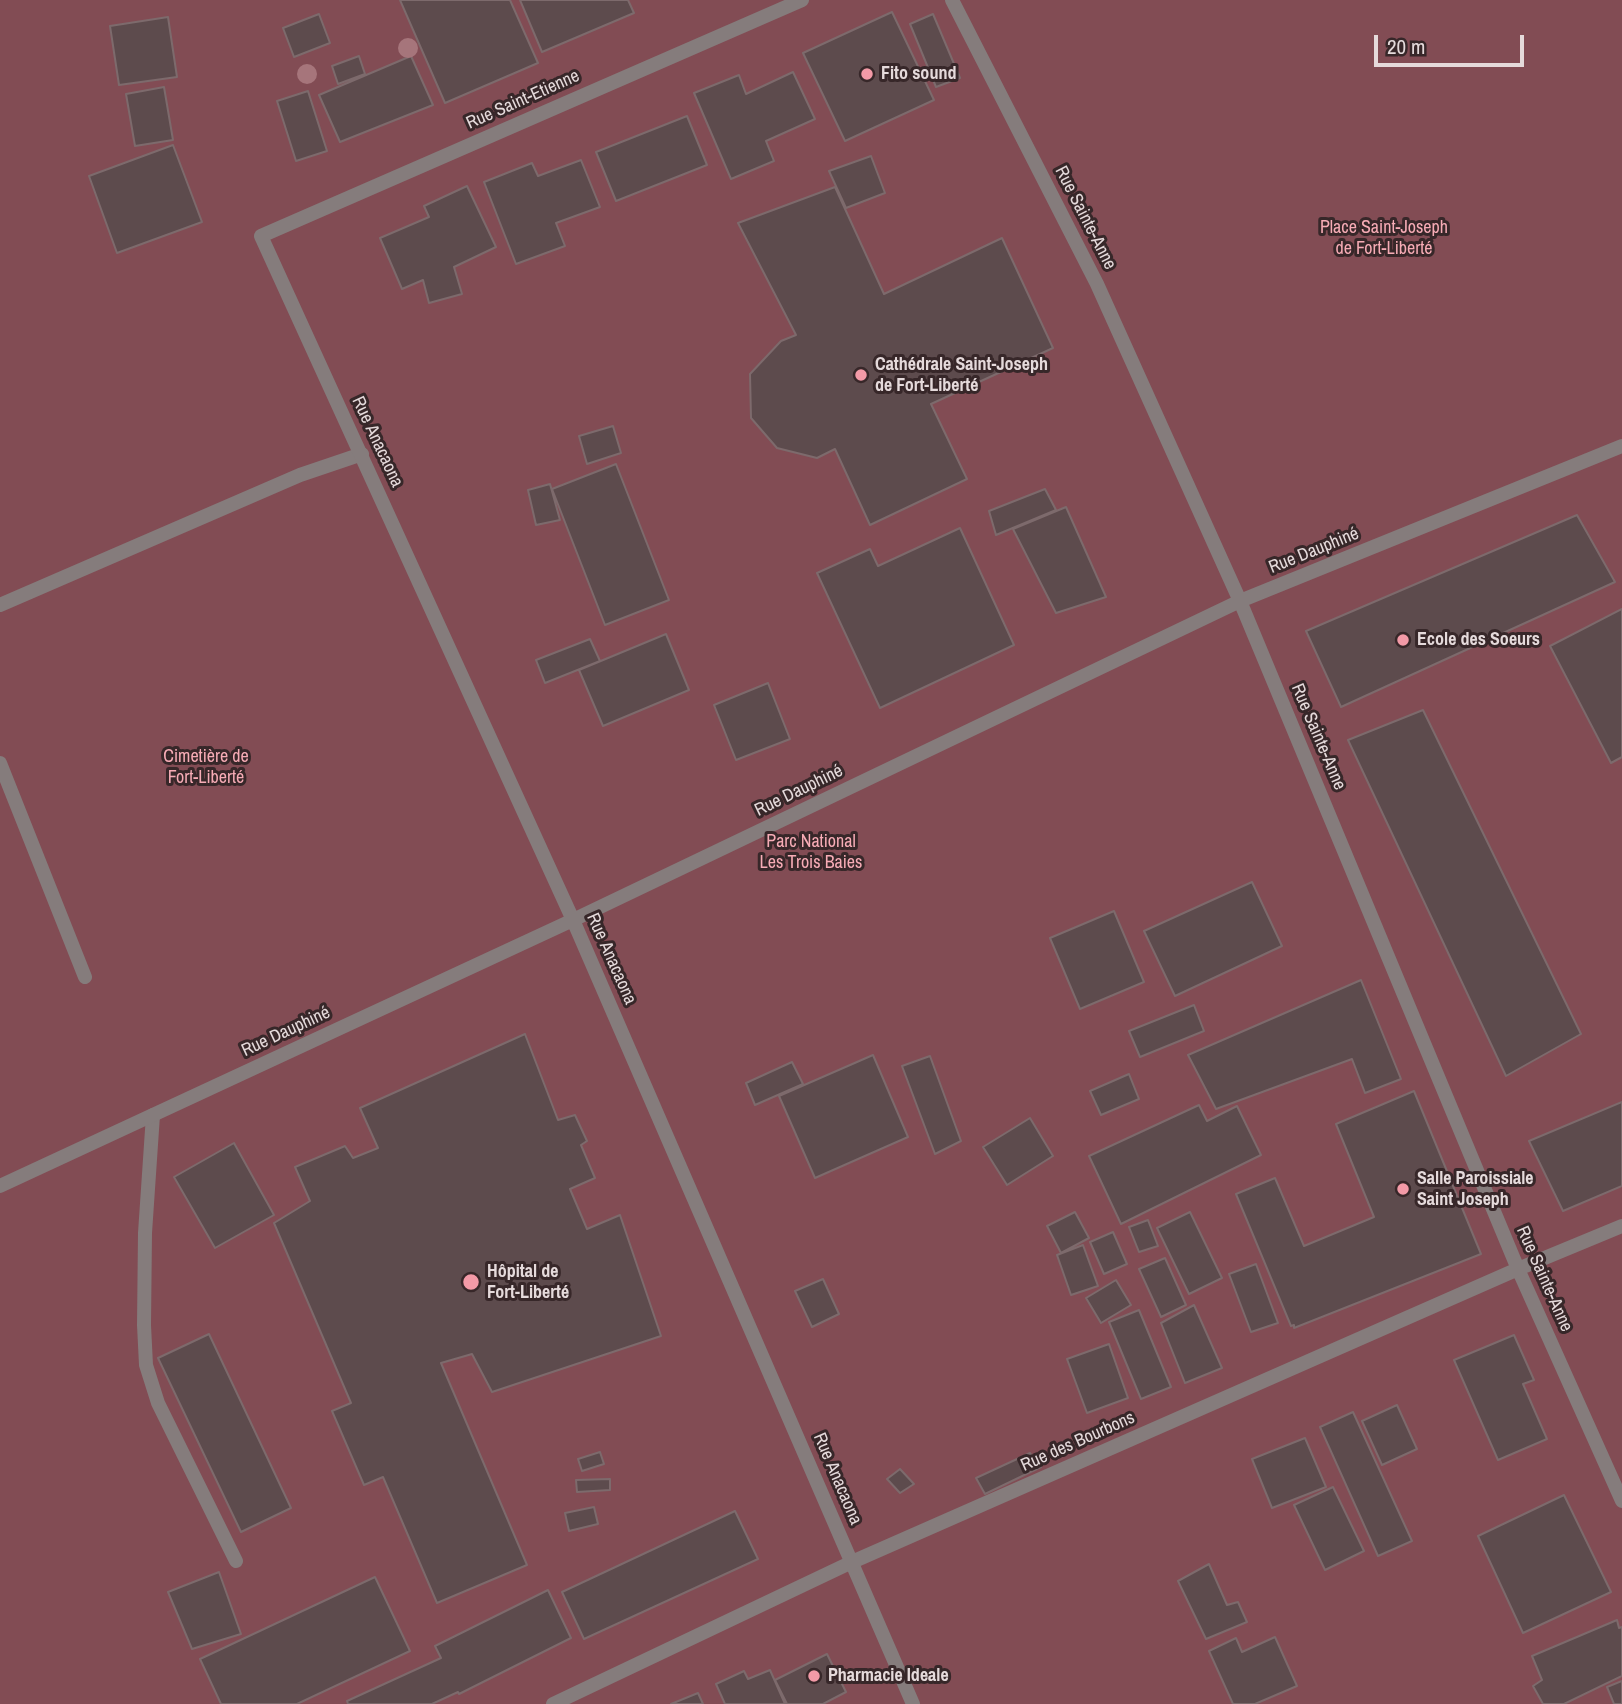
<!DOCTYPE html>
<meta charset="utf-8">
<style>
body{margin:0}
#map{position:relative;width:1622px;height:1704px;overflow:hidden;background:#423133;font-family:"Archivo Narrow",sans-serif}
canvas{display:block}
.scale{position:absolute;left:1374px;top:35px;width:150px;height:32px;box-sizing:border-box;border:4px solid #e5dadb;border-top:0;padding-left:9px;font-size:21px;line-height:24px;white-space:nowrap;color:#e5dadb;-webkit-text-stroke:5px #372729;paint-order:stroke}
</style>
<div id="map">
<canvas width="1622" height="1704"></canvas>
<div class="scale">20 m</div>
</div>
<script>
const context = document.querySelector('canvas').getContext('2d');
context.lineJoin = 'round';
function paint(path, color) {
  context.fillStyle = color;
  context.fill(path, 'evenodd');
}
function poly(rows) {
  const path = new Path2D();
  for (const r of rows) {
    path.moveTo(r[0], r[1]);
    for (let i = 2; i < r.length; i += 2) path.lineTo(r[i], r[i + 1]);
  }
  return path;
}
function strokePath(path, color, width, dash) {
  context.strokeStyle = color;
  context.lineWidth = width;
  context.lineCap = dash ? 'butt' : 'round';
  context.setLineDash(dash || []);
  context.stroke(path);
}
function label(font, color, halo, rows, align = 'center') {
  context.font = font + ' "Archivo Narrow",sans-serif';
  context.lineWidth = 6;
  context.setLineDash([]);
  context.textBaseline = 'middle';
  context.strokeStyle = halo;
  context.fillStyle = color;
  for (const [text, x, y, turn = 0] of rows) {
    context.save();
    context.translate(x, y);
    context.rotate((+turn || 0) * Math.PI / 180);
    context.textAlign = isNaN(turn) ? turn : align;
    if (halo) context.strokeText(text, 0, 0);
    context.fillText(text, 0, 0);
    context.restore();
  }
}
paint(poly([
 [0,0,1622,0,1622,1704,0,1704]
]), '#824c54');
const building = poly([
 [400,0,510,0,538,63,445,103,400,0],
 [520,0,628,0,634,13,542,52,520,0],
 [892,12,934,100,845,141,803,53,892,12],
 [319,14,330,43,294,57,283,28,319,14],
 [933,14,960,78,936,87,910,24,933,14],
 [168,17,177,77,119,85,110,26,168,17],
 [359,56,365,74,338,84,332,66,359,56],
 [411,56,433,105,340,142,319,95,411,56],
 [793,72,815,119,766,141,774,161,731,179,694,93,739,75,746,94,793,72],
 [164,87,173,140,135,146,126,94,164,87],
 [308,91,327,151,296,161,277,101,308,91],
 [687,116,707,165,616,201,596,152,687,116],
 [173,145,202,222,117,253,89,176,173,145],
 [871,156,885,193,846,208,829,171,871,156],
 [581,160,600,207,556,223,565,246,516,264,484,182,532,163,538,176,581,160],
 [467,186,496,247,454,267,462,294,429,303,423,280,402,289,380,238,429,217,424,206,467,186],
 [835,187,884,294,1002,238,1053,348,931,404,967,479,870,525,835,449,817,458,777,448,751,418,750,374,781,341,796,335,738,223,835,187],
 [613,426,621,453,587,464,579,436,613,426],
 [616,464,669,600,605,625,552,489,616,464],
 [550,484,560,520,536,525,528,490,550,484],
 [1045,489,1056,510,996,535,989,511,1045,489],
 [1066,507,1106,597,1056,613,1013,529,1066,507],
 [1577,515,1615,582,1341,707,1306,631,1577,515],
 [960,528,1014,645,880,708,817,573,870,549,878,566,960,528],
 [1622,609,1622,757,1611,763,1550,646,1622,609],
 [666,634,689,690,603,726,579,670,666,634],
 [590,639,600,661,545,683,536,660,590,639],
 [768,683,790,739,736,760,714,705,768,683],
 [1423,710,1581,1034,1506,1076,1348,740,1423,710],
 [1252,882,1282,946,1175,996,1144,931,1252,882],
 [1114,911,1144,982,1080,1009,1050,938,1114,911],
 [1361,980,1401,1079,1365,1093,1352,1059,1216,1109,1188,1055,1361,980],
 [1194,1005,1204,1031,1140,1057,1129,1031,1194,1005],
 [525,1034,558,1120,575,1115,587,1141,581,1145,595,1178,570,1189,587,1229,620,1215,661,1336,492,1392,472,1354,441,1363,527,1565,437,1603,383,1477,364,1485,332,1411,351,1403,274,1223,310,1201,295,1167,345,1146,353,1158,378,1148,360,1108,525,1034],
 [873,1055,908,1137,815,1178,779,1096,873,1055],
 [930,1056,961,1141,935,1154,902,1066,930,1056],
 [792,1062,803,1084,755,1105,746,1083,792,1062],
 [1129,1074,1139,1099,1101,1115,1090,1091,1129,1074],
 [1414,1091,1481,1254,1294,1328,1294,1325,1291,1326,1236,1194,1275,1178,1304,1246,1374,1217,1336,1124,1414,1091],
 [1622,1102,1622,1186,1563,1211,1529,1141,1622,1102],
 [1199,1105,1207,1121,1237,1106,1261,1155,1121,1224,1089,1156,1199,1105],
 [1030,1118,1053,1156,1007,1185,983,1147,1030,1118],
 [234,1143,274,1215,215,1248,174,1177,234,1143],
 [1075,1212,1089,1238,1061,1253,1047,1226,1075,1212],
 [1190,1212,1222,1278,1189,1294,1157,1228,1190,1212],
 [1148,1220,1158,1246,1139,1252,1129,1227,1148,1220],
 [1113,1232,1127,1264,1104,1274,1090,1242,1113,1232],
 [1083,1245,1098,1286,1071,1295,1057,1255,1083,1245],
 [1165,1258,1186,1305,1161,1317,1139,1269,1165,1258],
 [1256,1264,1278,1323,1251,1332,1229,1274,1256,1264],
 [823,1279,839,1314,812,1327,795,1291,823,1279],
 [1116,1280,1131,1305,1101,1323,1086,1298,1116,1280],
 [1194,1305,1222,1368,1185,1383,1161,1323,1194,1305],
 [1139,1310,1171,1387,1141,1399,1109,1322,1139,1310],
 [209,1334,291,1508,241,1532,158,1358,209,1334],
 [1514,1335,1534,1380,1523,1384,1547,1439,1498,1460,1454,1360,1514,1335],
 [1109,1344,1128,1398,1087,1413,1067,1359,1109,1344],
 [1397,1405,1417,1449,1382,1465,1362,1421,1397,1405],
 [1353,1412,1412,1541,1378,1556,1320,1427,1353,1412],
 [1305,1438,1326,1487,1272,1508,1252,1459,1305,1438],
 [600,1452,604,1464,582,1471,578,1459,600,1452],
 [1030,1453,1041,1467,985,1494,976,1478,1030,1453],
 [900,1469,914,1484,900,1493,887,1479,900,1469],
 [610,1479,610,1490,577,1492,576,1480,610,1479],
 [1333,1487,1364,1551,1325,1570,1294,1505,1333,1487],
 [1564,1495,1611,1592,1523,1633,1478,1536,1564,1495],
 [594,1507,598,1524,569,1531,565,1513,594,1507],
 [735,1511,758,1559,584,1639,562,1592,735,1511],
 [1209,1564,1227,1605,1238,1602,1247,1622,1206,1639,1178,1581,1209,1564],
 [219,1572,241,1634,192,1649,168,1592,219,1572],
 [375,1577,410,1651,297,1704,221,1704,200,1659,375,1577],
 [548,1590,571,1638,459,1694,458,1692,432,1704,348,1704,347,1701,441,1658,435,1646,548,1590],
 [1617,1620,1619,1628,1622,1627,1622,1676,1564,1704,1543,1704,1533,1686,1542,1680,1532,1656,1617,1620],
 [1275,1637,1297,1686,1255,1704,1233,1704,1209,1651,1236,1638,1242,1652,1275,1637],
 [827,1654,846,1692,823,1704,787,1704,775,1680,827,1654],
 [770,1670,785,1704,725,1704,716,1684,744,1671,748,1679,770,1670],
 [1622,1681,1622,1704,1614,1704,1607,1687,1622,1681],
 [698,1693,703,1704,671,1704,698,1693]
]);
paint(building, '#5d4b4d');
strokePath(building, '#7d6a6c', 2);
strokePath(poly([
 [0,605,300,475,362,454],
 [0,763,85,977],
 [153,1115,145,1233,144,1325,146,1365,158,1403,236,1561]
]), '#857c7c', 14);
strokePath(poly([
 [802,0,261,236,573,920,913,1704],
 [952,0,1097,284,1240,601,1518,1269,1622,1501],
 [0,1186,573,920,1240,601,1622,446],
 [553,1704,852,1562,1518,1269,1622,1226]
]), '#857c7c', 14);
context.fillStyle = '#a6757b';
for (const [x, y] of [
 [408,48],
 [307,74]
]) {
  context.beginPath();
  context.arc(x, y, 10, 0, 2 * Math.PI);
  context.fill();
}
for (const [x, y, r, color] of [
 [867,74,7,"#f39aa7"],
 [861,375,7,"#f39aa7"],
 [1403,640,7,"#f39aa7"],
 [1403,1189,7,"#f39aa7"],
 [471,1282,9,"#f39aa7"],
 [814,1676,7,"#f39aa7"]
]) {
  const dot = new Path2D();
  dot.arc(x, y, r, 0, 2 * Math.PI);
  context.fillStyle = color;
  context.fill(dot);
  strokePath(dot, '#372729', 2.5);
}
label('bold 18px', '#e5dadb', '#372729', [
 ["Fito sound",881,74],
 ["Cathédrale Saint-Joseph",875,365],
 ["de Fort-Liberté",875,386],
 ["Ecole des Soeurs",1417,640],
 ["Salle Paroissiale",1417,1179],
 ["Saint Joseph",1417,1200],
 ["Hôpital de",487,1272],
 ["Fort-Liberté",487,1293],
 ["Pharmacie Ideale",828,1676]
], 'left');
label('18px', '#e5dadb', '#372729', [
 ["Rue Saint-Etienne",523,100,-24],
 ["Rue Sainte-Anne",1085,218,63],
 ["Rue Anacaona",377,442,65],
 ["Rue Dauphiné",1314,551,-22],
 ["Rue Sainte-Anne",1318,737,67],
 ["Rue Dauphiné",799,791,-26],
 ["Rue Anacaona",611,959,66],
 ["Rue Dauphiné",286,1032,-25],
 ["Rue Sainte-Anne",1544,1279,66],
 ["Rue des Bourbons",1078,1442,-24],
 ["Rue Anacaona",837,1479,67]
]);
label('18px', '#f7acb6', '#372729', [
 ["Place Saint-Joseph",1384,228],
 ["de Fort-Liberté",1384,249],
 ["Cimetière de",206,757],
 ["Fort-Liberté",206,778],
 ["Parc National",811,842],
 ["Les Trois Baies",811,863]
]);
</script>
